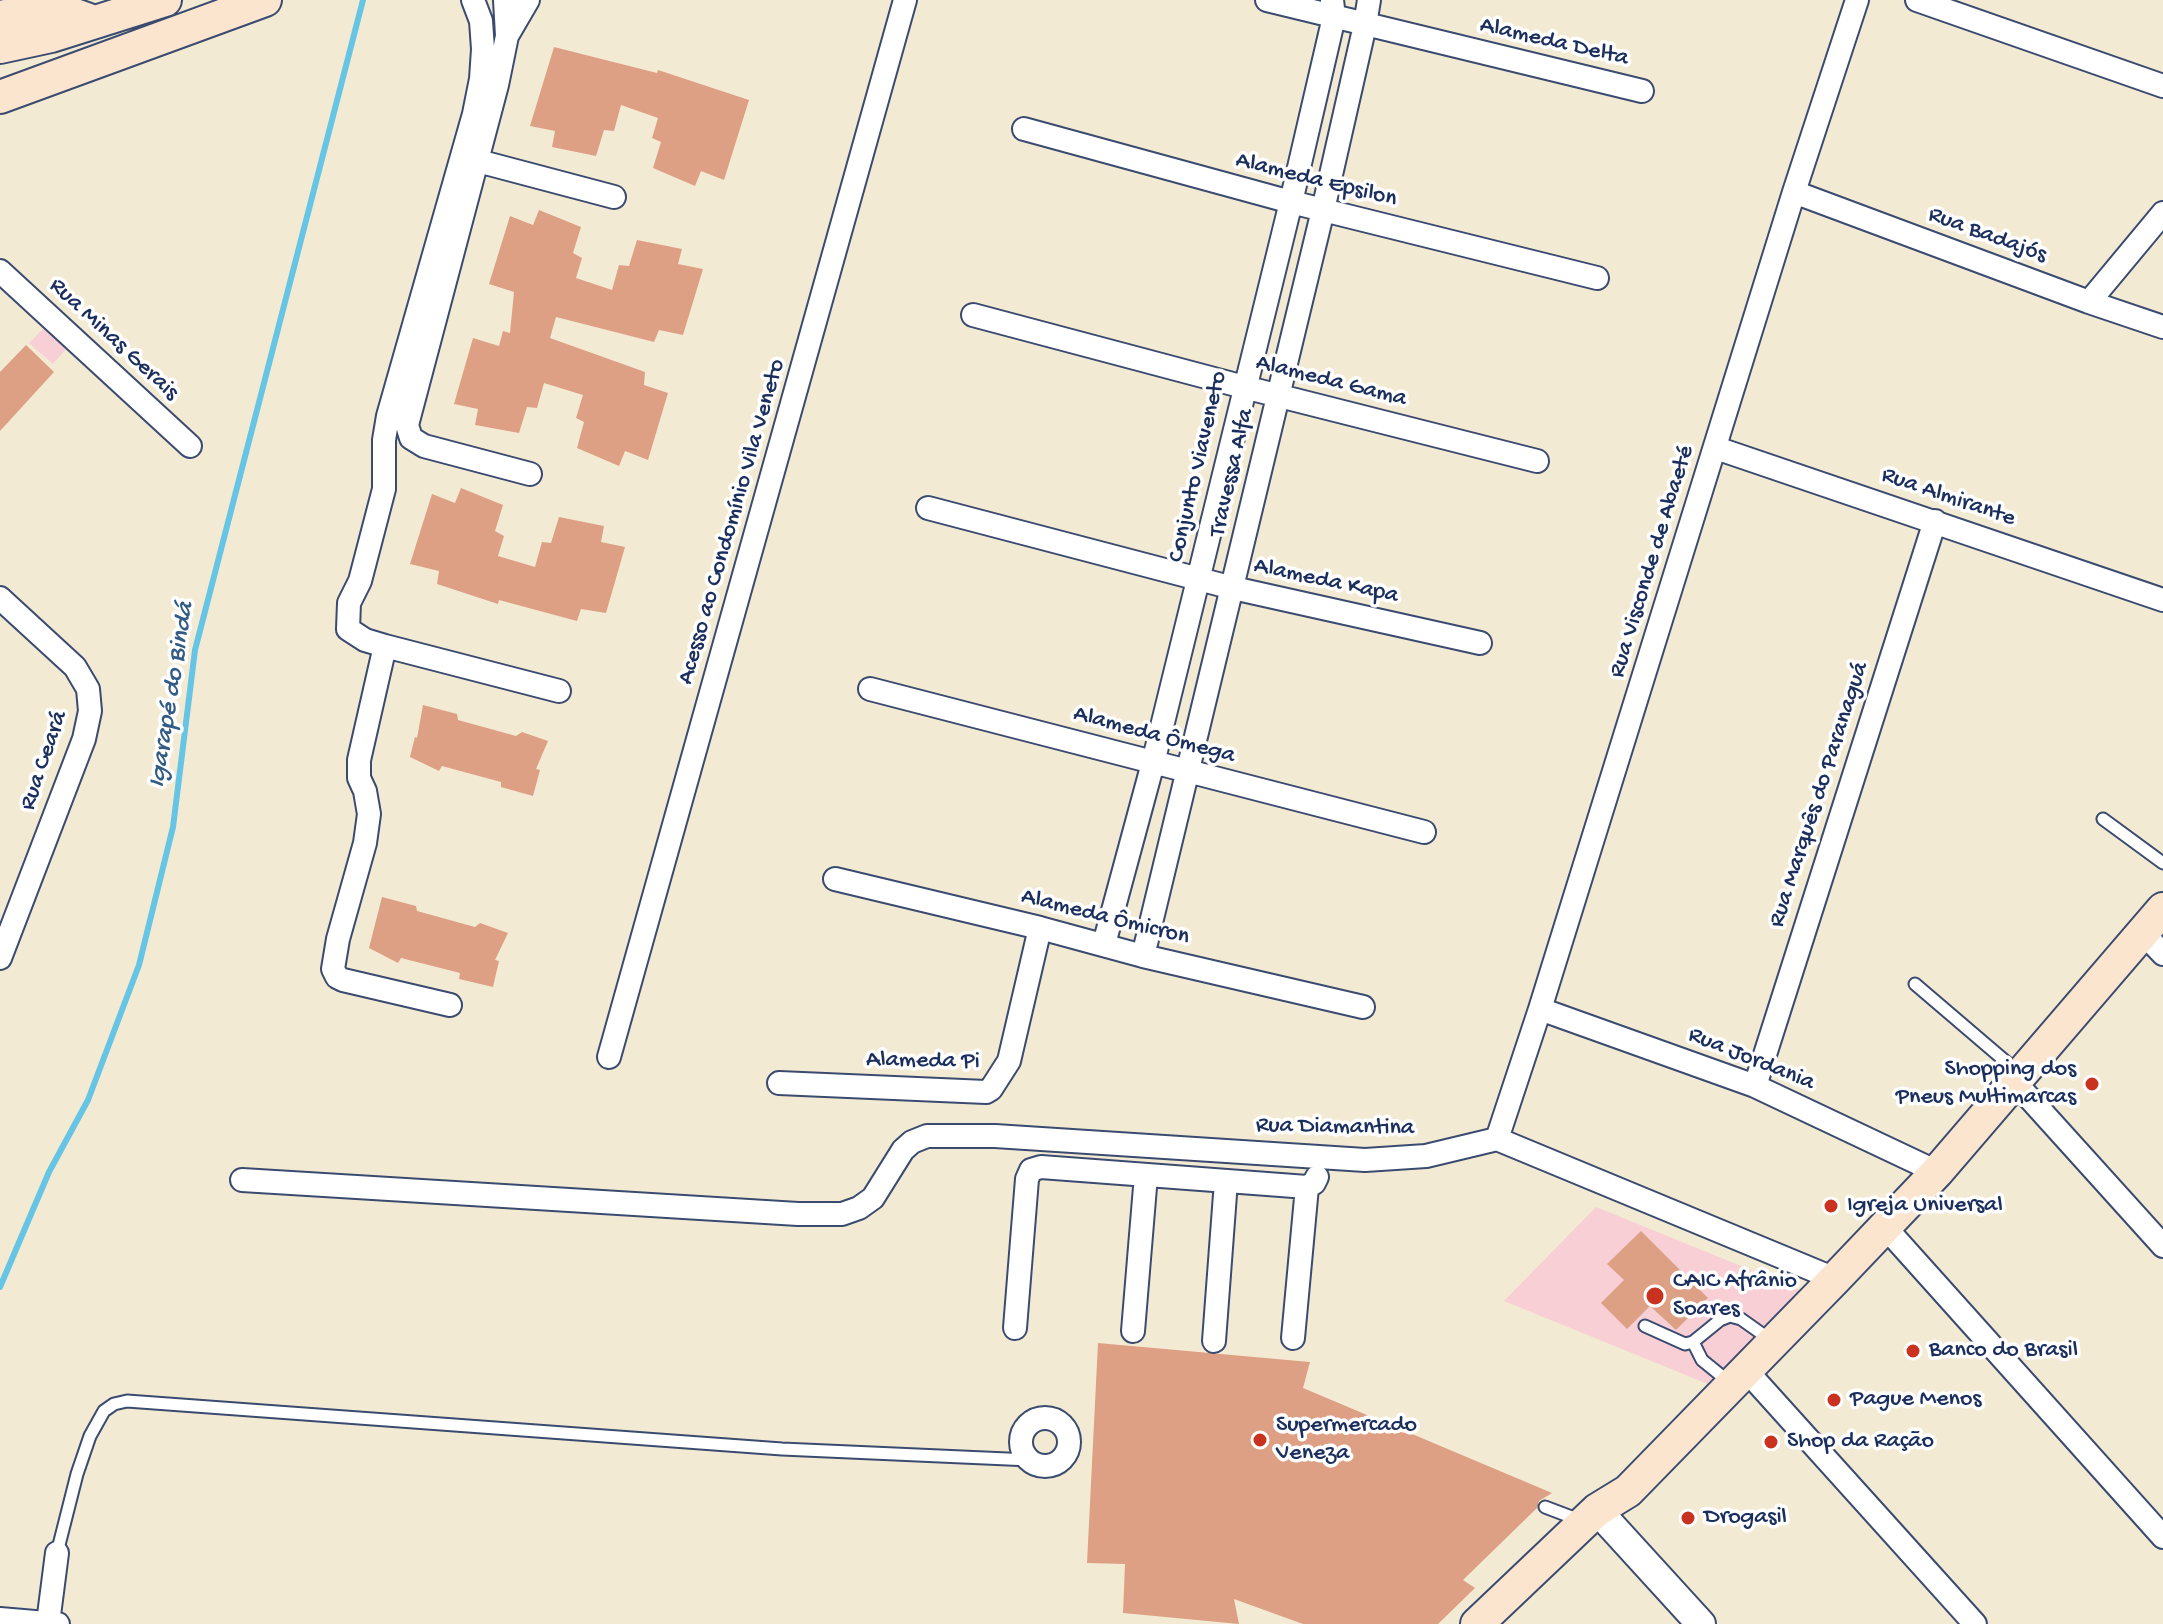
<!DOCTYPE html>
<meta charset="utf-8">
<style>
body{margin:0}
canvas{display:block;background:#f3ead3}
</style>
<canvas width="2163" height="1624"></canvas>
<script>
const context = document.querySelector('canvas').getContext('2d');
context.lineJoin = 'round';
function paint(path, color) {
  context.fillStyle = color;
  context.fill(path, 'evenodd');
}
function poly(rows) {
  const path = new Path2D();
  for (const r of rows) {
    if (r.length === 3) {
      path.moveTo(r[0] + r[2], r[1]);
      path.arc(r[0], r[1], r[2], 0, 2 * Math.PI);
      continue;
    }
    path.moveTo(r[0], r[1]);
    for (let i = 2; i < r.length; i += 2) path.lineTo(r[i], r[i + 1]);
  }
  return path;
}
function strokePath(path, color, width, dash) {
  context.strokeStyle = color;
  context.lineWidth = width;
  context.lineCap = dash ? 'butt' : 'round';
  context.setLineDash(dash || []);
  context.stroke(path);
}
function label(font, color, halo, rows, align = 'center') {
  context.font = font + ' "Gochi Hand",sans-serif';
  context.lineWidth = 7;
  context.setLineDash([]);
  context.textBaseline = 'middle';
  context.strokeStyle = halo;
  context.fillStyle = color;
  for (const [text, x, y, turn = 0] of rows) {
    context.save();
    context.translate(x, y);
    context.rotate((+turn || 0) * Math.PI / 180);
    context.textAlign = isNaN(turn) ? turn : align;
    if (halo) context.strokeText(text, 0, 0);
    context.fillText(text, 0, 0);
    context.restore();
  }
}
paint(poly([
 [44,328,66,349,53,364,29,343],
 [1596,1207,1805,1292,1708,1384,1504,1301]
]), '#f7cfd4');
strokePath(poly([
 [0,1287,49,1172,88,1100,139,965,173,827,195,650,363,0]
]), '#66c5e4', 6);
paint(poly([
 [554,47,657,73,658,70,749,100,724,180,701,171,695,186,653,168,661,142,652,138,658,118,621,105,614,131,604,130,596,156,552,147,555,131,530,126],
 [539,210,581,227,573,253,582,258,576,278,612,290,619,265,629,266,637,240,682,249,678,264,703,269,683,335,659,330,654,342,556,317,550,338,645,372,644,385,668,393,648,460,625,451,619,466,577,448,584,422,576,418,583,395,544,383,537,408,527,407,519,433,475,425,478,409,454,404,473,338,499,346,503,331,510,333,514,292,489,284,510,216,533,225],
 [26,345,54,372,0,431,0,372],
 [461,488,503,505,495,531,504,536,498,556,535,567,542,542,551,543,559,517,604,526,601,542,625,547,606,613,581,609,577,621,499,600,498,604,437,584,439,571,410,564,432,494,455,503],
 [423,705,457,714,458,720,516,736,522,732,548,741,536,769,540,770,533,796,501,787,501,782,464,772,442,766,439,771,410,757,415,737,417,738],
 [382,897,416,906,417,911,475,927,480,923,508,933,495,960,499,961,493,987,459,979,460,973,401,958,398,963,369,948],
 [1641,1231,1708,1298,1676,1330,1650,1306,1627,1329,1601,1303,1624,1280,1607,1264],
 [1098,1343,1310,1362,1303,1388,1552,1493,1539,1501,1537,1508,1463,1580,1475,1588,1438,1624,1303,1624,1234,1599,1239,1624,1123,1613,1125,1564,1087,1563]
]), '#dea085');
const service = poly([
 [2103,819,2163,863],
 [1915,984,2018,1072],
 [1645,1326,1685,1344,1693,1342,1720,1320,1730,1316,1741,1319,1772,1341],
 [1693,1342,1702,1360,1729,1382],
 [1545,1507,1582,1521],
 [57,1553,77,1474,90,1436,104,1411,114,1404,127,1401,782,1449,1030,1460]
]);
const minor = poly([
 [505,0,507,36,497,85,407,425,411,438,424,446,530,474],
 [1267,0,1642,91],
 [1917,0,2163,86],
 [507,36,528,0],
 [1024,129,1291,202,1597,278],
 [478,161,614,197],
 [1794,192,2089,302,2163,327],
 [0,271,190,446],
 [2089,302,2163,213],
 [973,315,1244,387,1537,461],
 [1716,448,2163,600],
 [928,508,1233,588,1480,643],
 [0,598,75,667,88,689,90,711,84,739,0,958],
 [385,646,559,691],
 [870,689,1424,832],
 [835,879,1040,928,1143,956,1363,1007],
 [2142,932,2163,954],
 [1104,944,1153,763,1291,202,1334,17,1332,0],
 [1143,956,1323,210,1365,25,1369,0],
 [450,1005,343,980,337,977,333,969,338,939,365,843,369,814,365,791,359,778,359,760,385,646,365,640,348,629,349,603,360,581,384,489,384,440,388,416,474,114,481,79,483,49,481,21,473,0],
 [1540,1009,1755,1086,1937,1172],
 [609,1057,905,0],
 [2014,1081,2163,1246],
 [779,1083,986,1092,991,1089,1009,1061,1040,928],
 [1755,1086,1935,521],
 [1497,1139,1540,1009,1794,192,1857,0],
 [242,1180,798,1214,842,1214,859,1208,873,1198,903,1150,912,1142,927,1136,995,1136,1365,1160,1426,1156,1497,1139,1835,1279],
 [1885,1227,2163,1537],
 [1015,1328,1027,1179,1031,1170,1041,1167,1307,1187],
 [1133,1331,1146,1175],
 [1293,1338,1307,1187,1314,1183,1317,1177],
 [1214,1341,1226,1181],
 [1745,1369,1975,1624],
 [1045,1442,24],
 [0,1619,58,1624],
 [48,1623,57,1553]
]);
const tertiary = poly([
 [1597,1510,1701,1624]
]);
const secondary = poly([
 [0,17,52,7,95,22],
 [0,47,51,36,165,0],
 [0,97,265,0],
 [1477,1624,1597,1510,1628,1491,1835,1279,1937,1172,2163,909]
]);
strokePath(service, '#3b4b70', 15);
strokePath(minor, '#3b4b70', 26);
strokePath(tertiary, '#3b4b70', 32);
strokePath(secondary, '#3b4b70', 36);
strokePath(service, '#fff', 11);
strokePath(minor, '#fff', 22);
strokePath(tertiary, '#fff', 28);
strokePath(secondary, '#fbe5cf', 32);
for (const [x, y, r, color] of [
 [2092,1084,8,"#c8321e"],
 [1831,1206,8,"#c8321e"],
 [1655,1296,10,"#c8321e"],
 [1913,1351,8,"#c8321e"],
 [1834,1400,8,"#c8321e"],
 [1260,1440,8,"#c8321e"],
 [1771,1442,8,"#c8321e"],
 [1688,1518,8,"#c8321e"]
]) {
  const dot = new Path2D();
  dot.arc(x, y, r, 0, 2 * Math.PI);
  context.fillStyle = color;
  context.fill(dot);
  strokePath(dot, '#fff', 3);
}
label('24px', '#1b2f5e', '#fff', [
 ["Alameda Delta",1554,43,13],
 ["Alameda Epsilon",1316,181,14],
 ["Rua Badajós",1987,236,20],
 ["Rua Minas Gerais",113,340,43],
 ["Alameda Gama",1331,382,14],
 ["Conjunto Viaveneto",1199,467,-77],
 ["Travessa Alfa",1233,473,-77],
 ["Rua Almirante",1948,498,19],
 ["Acesso ao Condomínio Vila Veneto",733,522,-74],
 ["Rua Visconde de Abaeté",1653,562,-73],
 ["Alameda Kapa",1326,582,12],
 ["Alameda Ômega",1154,736,15],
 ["Rua Ceará",45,761,-71],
 ["Rua Marquês do Paranaguá",1820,795,-72],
 ["Alameda Ômicron",1105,918,14],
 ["Rua Jordania",1751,1060,22],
 ["Alameda Pi",923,1062,1],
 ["Rua Diamantina",1335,1128,1]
]);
label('24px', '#1b2f5e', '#fff', [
 ["Shopping dos",2076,1070,"right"],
 ["Pneus Multimarcas",2076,1098,"right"],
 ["Igreja Universal",1847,1206],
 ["CAIC Afrânio",1673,1282],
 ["Soares",1673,1310],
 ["Banco do Brasil",1929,1351],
 ["Pague Menos",1850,1400],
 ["Supermercado",1276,1426],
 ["Veneza",1276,1454],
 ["Shop da Ração",1787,1442],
 ["Drogasil",1704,1518]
], 'left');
label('italic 26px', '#325c86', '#fff', [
 ["Igarapé do Bindá",173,695,-81]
]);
</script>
